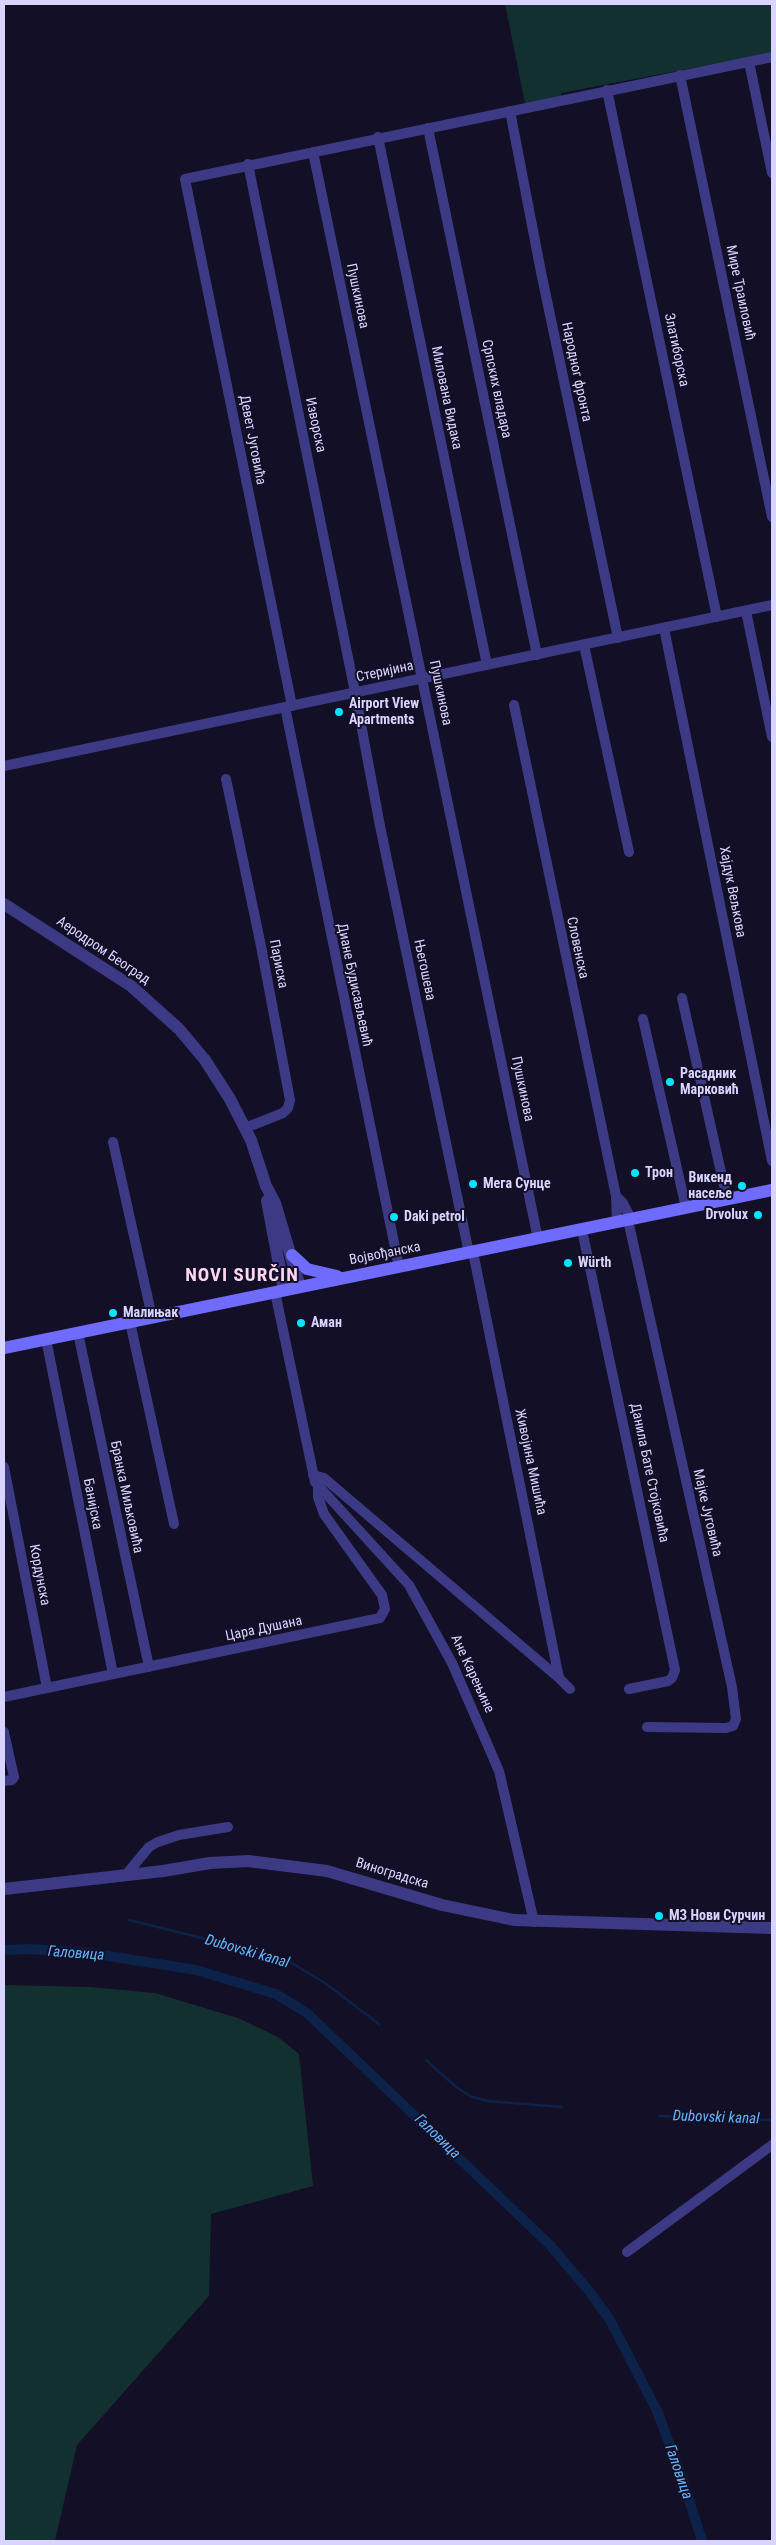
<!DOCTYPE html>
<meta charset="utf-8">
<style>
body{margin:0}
#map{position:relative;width:776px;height:2545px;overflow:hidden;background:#130f26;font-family:"Roboto Condensed",sans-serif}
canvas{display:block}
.frame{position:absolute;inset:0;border:5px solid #d9d4ff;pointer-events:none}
</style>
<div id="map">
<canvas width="776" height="2545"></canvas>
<div class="frame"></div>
</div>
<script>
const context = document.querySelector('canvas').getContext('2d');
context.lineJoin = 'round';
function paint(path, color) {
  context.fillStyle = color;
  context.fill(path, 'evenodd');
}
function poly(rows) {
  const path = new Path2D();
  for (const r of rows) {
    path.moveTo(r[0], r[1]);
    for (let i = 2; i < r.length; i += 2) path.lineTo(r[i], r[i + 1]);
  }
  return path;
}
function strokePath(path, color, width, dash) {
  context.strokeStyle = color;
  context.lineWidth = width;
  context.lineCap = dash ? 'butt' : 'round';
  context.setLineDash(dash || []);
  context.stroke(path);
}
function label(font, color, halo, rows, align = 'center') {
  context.font = font + ' "Roboto Condensed",sans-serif';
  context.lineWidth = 4;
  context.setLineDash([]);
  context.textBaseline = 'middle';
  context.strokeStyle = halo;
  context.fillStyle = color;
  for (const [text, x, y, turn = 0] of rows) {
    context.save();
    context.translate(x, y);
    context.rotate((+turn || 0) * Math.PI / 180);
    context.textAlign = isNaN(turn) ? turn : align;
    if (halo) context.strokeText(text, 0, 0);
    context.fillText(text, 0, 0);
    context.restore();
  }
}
paint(poly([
 [505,4,772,4,772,53,561,93,562,100,526,108],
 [4,1985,90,1987,155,1993,238,2018,278,2037,299,2054,313,2186,211,2214,209,2296,77,2445,55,2541,4,2541]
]), '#12302f');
strokePath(poly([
 [129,1920,271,1955,290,1962,325,1983,379,2024],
 [426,2060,456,2087,470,2096,487,2101,562,2107],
 [659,2116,772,2120]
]), '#0c2248', 2.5);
strokePath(poly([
 [4,1950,29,1949,90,1953,196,1970,276,1994,307,2013,550,2245,589,2291,610,2320,658,2413,683,2481,702,2541]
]), '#0c2248', 10);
strokePath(poly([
 [749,62,772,173],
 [680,75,772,517],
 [607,90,717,617],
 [510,111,541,272,618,638],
 [428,128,537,655],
 [378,137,487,665],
 [313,152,538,1239],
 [248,164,355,692,380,826,469,1253],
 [746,611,772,737],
 [664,628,772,1161],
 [584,645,629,852],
 [514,705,616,1196,617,1222],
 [292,706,185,179,772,57],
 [285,707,399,1267],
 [4,766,772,605],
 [226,779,261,946,290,1100,288,1108,283,1113,245,1128],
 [682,998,727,1199],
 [643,1019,686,1208],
 [113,1142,152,1317],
 [616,1196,623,1203,631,1219],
 [628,1220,732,1687,736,1719,733,1726,726,1728,647,1727],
 [582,1230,675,1670,672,1678,668,1681,629,1689],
 [473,1252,559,1678,570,1689],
 [275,1292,315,1482,409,1585,452,1663,499,1771,534,1922],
 [130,1322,174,1524],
 [78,1333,149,1667],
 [46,1339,113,1674],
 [4,1467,47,1688],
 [313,1475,324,1478,559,1678],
 [4,1697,380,1618,385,1609,382,1595,324,1514,318,1497,318,1487],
 [4,1732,14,1777,12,1780,4,1781],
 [125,1876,149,1847,158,1842,179,1835,228,1827],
 [627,2252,772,2145]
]), '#3d3a85', 10);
strokePath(poly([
 [4,904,131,986,179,1029,205,1060,230,1099,251,1140,266,1186,275,1203,300,1287],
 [267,1201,284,1290],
 [4,1889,163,1871,210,1863,248,1861,327,1871,442,1905,514,1920,772,1928]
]), '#3d3a85', 12);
strokePath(poly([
 [292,1255,307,1269,337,1276],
 [4,1348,772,1190]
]), '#6f6bff', 12);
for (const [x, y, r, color] of [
 [339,712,5,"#00e5ff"],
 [670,1082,5,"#00e5ff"],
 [635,1173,5,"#00e5ff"],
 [473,1184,5,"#00e5ff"],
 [742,1186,5,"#00e5ff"],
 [758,1215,5,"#00e5ff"],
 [394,1217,5,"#00e5ff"],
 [568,1263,5,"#00e5ff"],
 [113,1313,5,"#00e5ff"],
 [301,1323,5,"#00e5ff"],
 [659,1916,5,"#00e5ff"]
]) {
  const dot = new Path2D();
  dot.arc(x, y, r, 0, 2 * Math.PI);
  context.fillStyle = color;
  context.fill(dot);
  strokePath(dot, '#130f26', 2);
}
label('14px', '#d9d4ff', '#130f26', [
 ["Мире Траиловић",740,293,78],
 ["Пушкинова",357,296,78],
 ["Златиборска",676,350,78],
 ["Народног фронта",576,372,78],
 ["Српских владара",496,389,78],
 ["Милована Видака",446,398,78],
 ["Изворска",315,425,78],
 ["Девет Југовића",252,440,79],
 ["Стеријина",385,672,-12],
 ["Пушкинова",440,693,78],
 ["Хајдук Вељкова",732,892,79],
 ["Словенска",577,948,78],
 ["Аеродром Београд",103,951,34],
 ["Париска",278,964,79],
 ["Његошева",424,970,78],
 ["Диане Будисављевић",354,985,78],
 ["Пушкинова",522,1089,78],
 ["Војвођанска",385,1254,-11],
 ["Живојина Мишића",530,1462,78],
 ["Данила Бате Стојковића",649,1473,78],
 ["Бранка Миљковића",126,1497,78],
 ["Банијска",92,1504,79],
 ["Мајке Југовића",707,1513,77],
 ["Кордунска",39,1575,79],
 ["Цара Душана",264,1629,-12],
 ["Ане Карењине",472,1674,65],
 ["Виноградска",392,1874,17]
]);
label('bold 14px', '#d9d4ff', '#130f26', [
 ["Airport View",349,704],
 ["Apartments",349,720],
 ["Расадник",680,1074],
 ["Марковић",680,1090],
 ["Трон",645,1173],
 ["Викенд",732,1178,"right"],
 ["насеље",732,1194,"right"],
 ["Мега Сунце",483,1184],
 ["Drvolux",748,1215,"right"],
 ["Daki petrol",404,1217],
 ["Würth",578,1263],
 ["Малињак",123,1313],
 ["Аман",311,1323],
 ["МЗ Нови Сурчин",669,1916]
], 'left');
label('italic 15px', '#62b6ff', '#130f26', [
 ["Dubovski kanal",247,1952,16],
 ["Галовица",76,1954,4],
 ["Dubovski kanal",716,2118,2],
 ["Галовица",437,2137,44],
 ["Галовица",678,2472,71]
]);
context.letterSpacing = '1px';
label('bold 19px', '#ffd6f0', '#130f26', [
 ["NOVI SURČIN",242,1276]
]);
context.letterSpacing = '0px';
</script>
